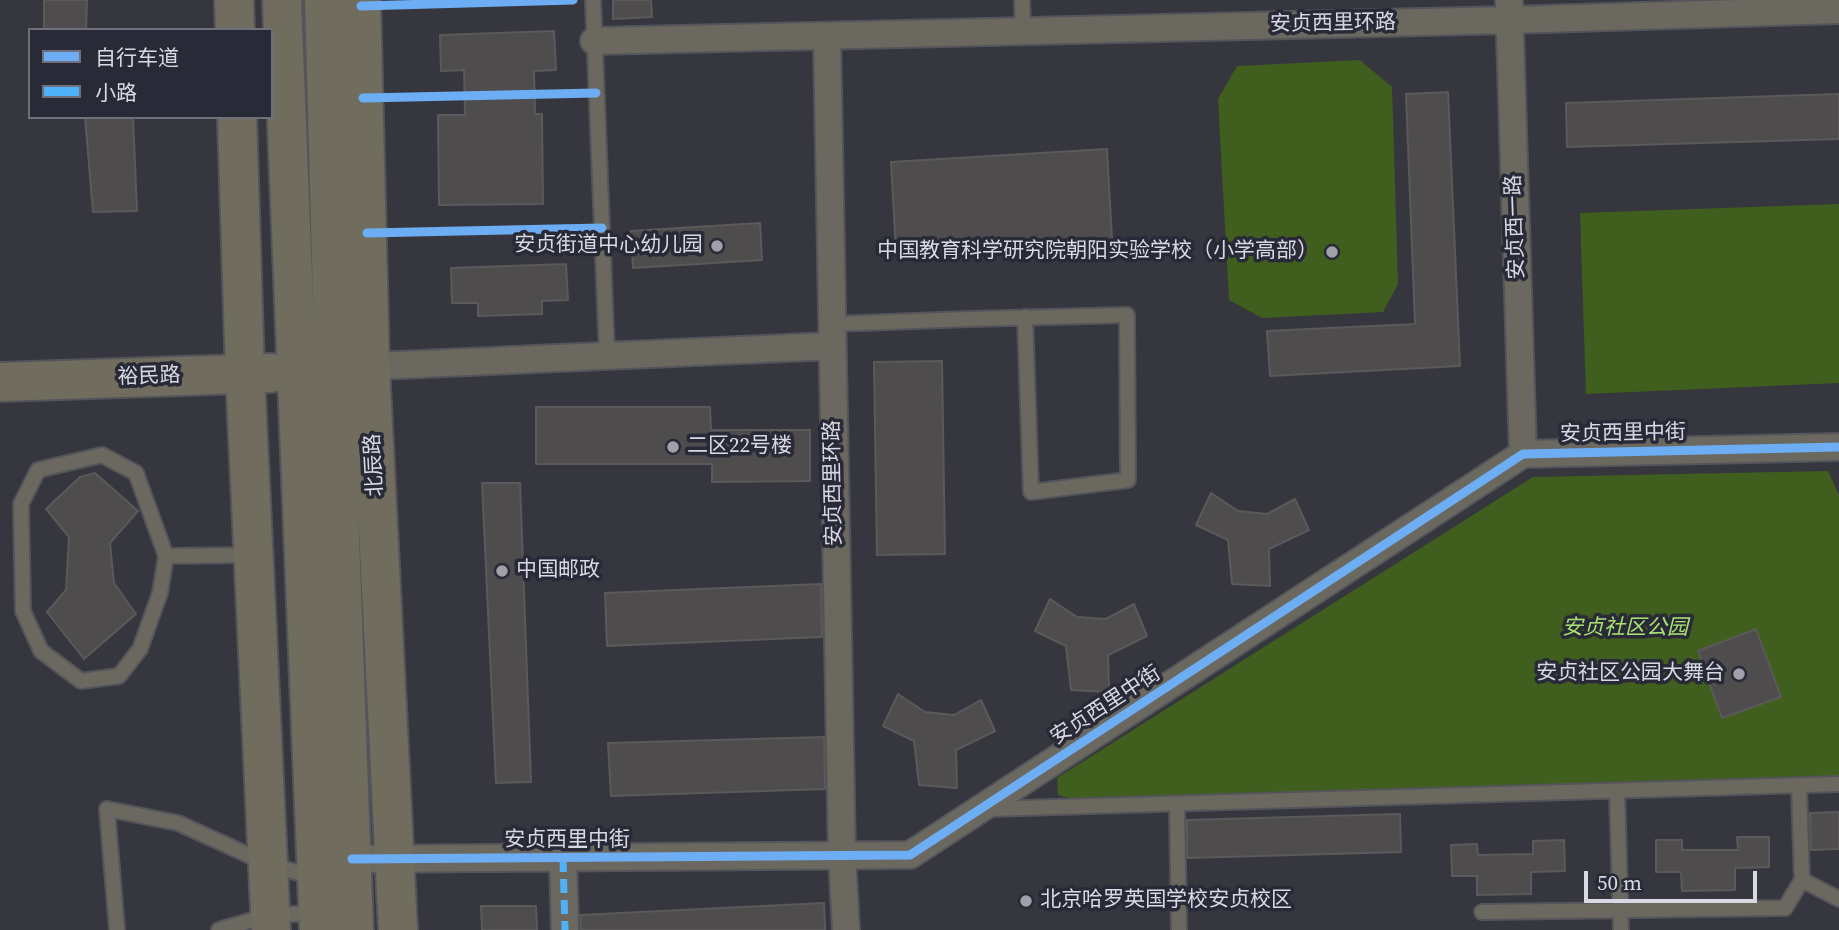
<!DOCTYPE html>
<meta charset="utf-8">
<style>
body{margin:0}
#map{position:relative;width:1839px;height:930px;overflow:hidden;background:#36373e;font-family:"Source Serif 4","Noto Sans SC",serif}
canvas{display:block}
.legend{position:absolute;left:28px;top:28px;width:245px;height:91px;box-sizing:border-box;background:#292a38;border:2px solid #6f707c;margin:0;padding:9px 12px;list-style:none;font-size:21px;color:#d8d9e2}
.legend li{display:flex;align-items:center;gap:14px;height:35px}
.legend b{width:35px;border:2px solid #6f707c}
.scale{position:absolute;left:1584px;top:871px;width:173px;height:32px;box-sizing:border-box;border:4px solid #d8d9e2;border-top:0;padding-left:9px;font-size:21px;line-height:24px;white-space:nowrap;color:#d8d9e2;-webkit-text-stroke:5px #292a38;paint-order:stroke}
</style>
<div id="map">
<canvas width="1839" height="930"></canvas>
<ul class="legend">
<li><b style="height:9px;background:#6dadf4"></b>自行车道</li>
<li><b style="height:9px;background:#4fb1f8"></b>小路</li>
</ul>
<div class="scale">50 m</div>
</div>
<script>
const context = document.querySelector('canvas').getContext('2d');
context.lineJoin = 'round';
function paint(path, color) {
  context.fillStyle = color;
  context.fill(path, 'evenodd');
}
function poly(rows) {
  const path = new Path2D();
  for (const r of rows) {
    path.moveTo(r[0], r[1]);
    for (let i = 2; i < r.length; i += 2) path.lineTo(r[i], r[i + 1]);
  }
  return path;
}
function strokePath(path, color, width, dash) {
  context.strokeStyle = color;
  context.lineWidth = width;
  context.lineCap = dash ? 'butt' : 'round';
  context.setLineDash(dash || []);
  context.stroke(path);
}
function label(font, color, halo, rows, align = 'center') {
  context.font = font + ' "Source Serif 4","Noto Sans SC",serif';
  context.lineWidth = 7;
  context.setLineDash([]);
  context.textBaseline = 'middle';
  context.strokeStyle = halo;
  context.fillStyle = color;
  for (const [text, x, y, turn = 0] of rows) {
    context.save();
    context.translate(x, y);
    context.rotate((+turn || 0) * Math.PI / 180);
    context.textAlign = isNaN(turn) ? turn : align;
    if (halo) context.strokeText(text, 0, 0);
    context.fillText(text, 0, 0);
    context.restore();
  }
}
paint(poly([
 [1360,60,1392,87,1398,284,1383,312,1262,318,1229,300,1218,99,1237,66],
 [1839,204,1839,383,1586,394,1580,213],
 [1828,471,1839,495,1839,776,1073,799,1058,795,1057,778,1533,477]
]), '#405e1d');
const building = poly([
 [44,0,87,0,86,30,44,30,44,0],
 [613,0,651,0,652,17,613,19,613,0],
 [554,31,556,70,534,71,535,114,542,114,543,204,439,205,438,115,465,115,464,70,441,71,440,35,554,31],
 [1448,92,1460,366,1270,376,1267,331,1415,324,1406,94,1448,92],
 [1839,94,1839,139,1567,147,1566,103,1839,94],
 [85,117,133,117,137,211,93,212,85,117],
 [1107,149,1112,239,896,252,891,162,1107,149],
 [760,223,762,260,633,268,631,231,760,223],
 [566,264,568,300,542,301,542,314,478,316,478,303,452,303,451,268,566,264],
 [942,361,945,554,877,555,874,362,942,361],
 [536,407,710,407,711,430,810,430,810,481,712,482,712,464,536,464,536,407],
 [95,473,138,511,110,543,114,583,136,614,84,659,47,612,66,590,69,537,46,509,80,477,95,473],
 [482,483,520,483,531,782,496,783,482,483],
 [1211,493,1238,511,1267,514,1295,499,1309,530,1269,549,1270,586,1232,584,1228,540,1196,525,1211,493],
 [821,584,822,637,607,646,605,593,821,584],
 [1050,599,1077,617,1106,619,1134,604,1147,636,1108,655,1109,692,1071,690,1066,646,1035,631,1050,599],
 [1756,629,1781,697,1722,718,1698,651,1756,629],
 [898,694,925,712,954,715,981,700,995,731,956,750,957,788,919,785,914,741,883,726,898,694],
 [824,737,825,789,611,796,608,743,824,737],
 [1839,812,1839,849,1811,850,1810,813,1839,812],
 [1400,814,1401,852,1187,858,1187,820,1400,814],
 [1737,837,1769,837,1769,867,1735,868,1735,890,1682,891,1681,872,1656,872,1656,840,1682,840,1682,850,1738,850,1737,837],
 [1564,840,1565,871,1531,872,1531,894,1477,895,1477,876,1452,876,1451,845,1477,844,1478,855,1533,854,1533,841,1564,840],
 [824,903,825,930,581,930,580,915,824,903],
 [481,906,536,906,537,930,482,930,481,906]
]);
paint(building, '#4f4c4d');
strokePath(building, '#5b595a', 2);
const lane = poly([
 [593,0,607,356],
 [1022,0,1023,31],
 [832,324,969,319,1127,315,1128,480,1031,492,1025,317],
 [166,556,136,473,102,455,38,470,21,504,23,611,41,651,81,681,119,676,140,649,160,593,166,556,252,555],
 [1617,791,1621,930],
 [1177,804,1179,930],
 [988,809,1839,784],
 [1802,880,1839,899],
 [1482,912,1785,908,1802,880,1799,785],
 [117,930,107,809,178,823,268,864,316,878],
 [219,930,270,915,317,913]
]);
const street = poly([
 [1509,0,1523,454],
 [827,36,842,856,846,930],
 [594,41,1510,20,1839,10],
 [353,367,832,346],
 [563,858,565,930],
 [352,859,910,855,1523,454,1839,447]
]);
const secondary = poly([
 [234,0,235,30],
 [282,0,319,930],
 [324,0,334,368,354,930],
 [361,0,370,366,398,930],
 [237,117,245,374,271,930],
 [0,382,271,373]
]);
strokePath(lane, '#54555b', 18);
strokePath(street, '#54555b', 30);
strokePath(secondary, '#54555b', 42);
strokePath(lane, '#6b685f', 14);
strokePath(street, '#6b685f', 26);
strokePath(secondary, '#706d5f', 38);
strokePath(poly([
 [563,858,565,930]
]), '#4fb1f8', 7, [14, 7]);
strokePath(poly([
 [361,6,573,0],
 [363,98,596,93],
 [367,233,602,228],
 [352,859,910,855,1523,454,1839,447]
]), '#6dadf4', 9);
for (const [x, y, r, color] of [
 [717,246,7,"#9fa0a9"],
 [1332,252,7,"#9fa0a9"],
 [673,447,7,"#9fa0a9"],
 [502,571,7,"#9fa0a9"],
 [1739,674,7,"#9fa0a9"],
 [1026,901,7,"#9fa0a9"]
]) {
  const dot = new Path2D();
  dot.arc(x, y, r, 0, 2 * Math.PI);
  context.fillStyle = color;
  context.fill(dot);
  strokePath(dot, '#292a38', 2.5);
}
label('21px', '#d8d9e2', '#292a38', [
 ["安贞西里环路",1333,24,-1],
 ["安贞西一路",1516,227,-92],
 ["裕民路",149,377,-2],
 ["安贞西里中街",1623,434,-1],
 ["北辰路",375,465,-93],
 ["安贞西里环路",834,483,-91],
 ["安贞西里中街",1106,706,-33],
 ["安贞西里中街",567,841]
]);
label('21px', '#d8d9e2', '#292a38', [
 ["安贞街道中心幼儿园",703,246],
 ["中国教育科学研究院朝阳实验学校（小学高部）",1318,252],
 ["二区22号楼",687,447,"left"],
 ["中国邮政",516,571,"left"],
 ["安贞社区公园大舞台",1725,674],
 ["北京哈罗英国学校安贞校区",1040,901,"left"]
], 'right');
label('italic 21px', '#aae270', '#292a38', [
 ["安贞社区公园",1625,629]
]);
</script>
